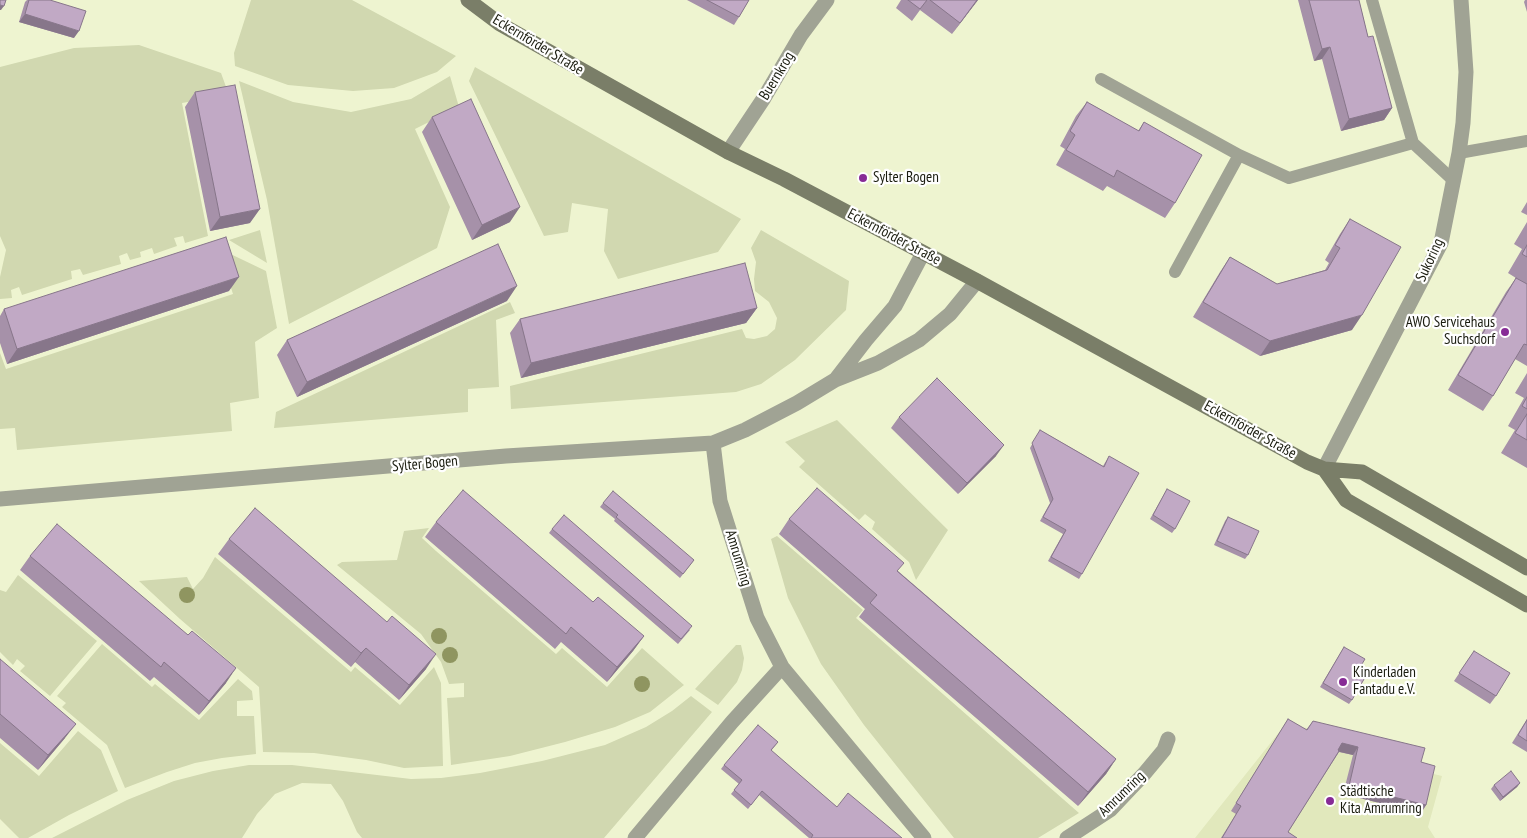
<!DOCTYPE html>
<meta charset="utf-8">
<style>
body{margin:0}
canvas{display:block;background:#eef4d0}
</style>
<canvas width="1527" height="838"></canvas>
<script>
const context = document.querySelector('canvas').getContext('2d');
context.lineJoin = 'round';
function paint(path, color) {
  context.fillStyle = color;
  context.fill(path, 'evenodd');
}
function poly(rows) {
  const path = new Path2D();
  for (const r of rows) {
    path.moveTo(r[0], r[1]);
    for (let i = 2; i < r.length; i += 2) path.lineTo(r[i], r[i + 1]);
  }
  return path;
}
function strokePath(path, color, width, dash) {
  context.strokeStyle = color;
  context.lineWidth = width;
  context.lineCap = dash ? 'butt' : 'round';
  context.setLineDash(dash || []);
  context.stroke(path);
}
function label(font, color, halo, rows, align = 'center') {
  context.font = font + ' "PT Sans Narrow",sans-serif';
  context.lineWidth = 4.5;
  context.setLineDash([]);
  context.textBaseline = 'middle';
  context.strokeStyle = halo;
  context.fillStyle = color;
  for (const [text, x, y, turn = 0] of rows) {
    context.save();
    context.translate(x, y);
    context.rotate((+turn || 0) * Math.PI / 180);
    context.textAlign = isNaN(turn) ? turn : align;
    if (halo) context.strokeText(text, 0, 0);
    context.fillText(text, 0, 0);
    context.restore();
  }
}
paint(poly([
 [1284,726,1308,728,1420,755,1417,770,1442,776,1428,827,1435,838,1195,838]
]), '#e1e8bc');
paint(poly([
 [251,0,352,0,456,56,437,72,394,88,353,91,288,85,235,66,234,53],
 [139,45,221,73,229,95,182,103,208,236,185,243,183,236,174,238,177,246,154,254,152,248,140,252,141,257,130,260,127,253,119,256,121,264,83,275,80,269,71,271,72,279,22,295,19,287,11,290,12,298,0,299,0,277,6,250,0,236,0,67,74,48],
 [475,67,741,219,718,252,618,279,604,251,608,209,572,203,568,232,544,236,469,81],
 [450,76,459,107,415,129,450,207,437,248,289,324,267,200,239,81,293,102,351,112,411,99],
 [260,230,267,263,229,240],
 [761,230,849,281,846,310,795,360,761,384,736,392,511,409,510,386,742,329,746,338,754,339,767,336,775,329,777,318,769,302,755,291,754,279,756,262,751,248],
 [218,248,266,271,277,328,255,342,259,398,230,403,232,431,17,450,15,428,0,429,0,353,6,369,233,294],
 [510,302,515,313,496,320,499,387,468,389,468,412,274,428,276,412],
 [837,420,948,530,916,580,909,562,872,529,875,522,865,514,859,520,799,467,805,461,785,442],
 [429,528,422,538,436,551,556,654,562,648,607,687,642,648,684,685,650,712,615,727,565,742,510,756,451,765,447,698,464,697,464,683,449,684,441,662,421,634,337,565,342,562,397,560,404,531],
 [777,536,863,610,856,618,1079,813,1038,838,954,838,864,725,821,664,788,598,771,539],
 [215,557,351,672,355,667,400,705,434,667,441,683,443,766,404,768,366,760,314,753,263,752,259,687,180,619,139,581,187,577,193,589,203,578],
 [18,575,97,641,50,696,20,671,25,666,17,659,13,665,0,652,0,590,6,592],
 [102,644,152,687,155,684,199,720,238,679,252,691,253,700,237,701,237,716,254,716,256,754,222,758,195,763,167,772,125,788,107,745,62,707,66,703,57,696],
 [736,645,741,645,744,658,742,670,737,682,718,705,695,689],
 [691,696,712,712,604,838,362,838,357,832,343,801,331,784,302,783,275,794,257,814,242,838,52,838,127,800,174,781,213,771,249,765,292,765,411,779,441,778,480,773,542,761,605,745,646,727,672,711],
 [78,731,101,750,118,791,69,815,28,838,19,838,0,819,0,743,39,776]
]), '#d1d8b0');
strokePath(poly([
 [1372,0,1413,143],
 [1101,79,1239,155],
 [1459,153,1527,141],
 [1175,272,1239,155,1289,178,1413,143,1453,180]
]), '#a0a394', 12);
strokePath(poly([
 [728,152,764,98,801,35,827,0],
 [836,379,866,340,895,306,923,253],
 [713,443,720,501,757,618,782,667,924,838],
 [1324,469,1441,243,1459,153,1463,123,1466,72,1461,0],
 [0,499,506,456,713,443,745,430,797,403,835,380,878,363,919,340,950,314,977,281],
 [635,838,732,722,782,667],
 [1067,838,1110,810,1144,774,1164,750,1168,739]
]), '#a0a394', 15);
strokePath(poly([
 [468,0,500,24,728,152,784,179,977,281,1307,462,1324,469,1362,472,1527,568],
 [1324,469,1346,500,1527,605]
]), '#7a7e68', 15);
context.fillStyle = '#8f9560';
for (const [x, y] of [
 [187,595],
 [439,636],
 [450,655],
 [642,684]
]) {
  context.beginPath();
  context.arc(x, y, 8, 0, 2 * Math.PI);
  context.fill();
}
paint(poly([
 [27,0,50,0,74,38,19,22,25,2],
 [687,0,749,0,739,17,734,25],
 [901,0,978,0,952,34,920,10,912,21,896,8],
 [1298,0,1359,0,1368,37,1392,108,1384,120,1341,131,1322,59,1314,61],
 [1525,0,1527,0,1527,12,1524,2],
 [195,92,250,223,210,231,185,107],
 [1087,102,1138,131,1144,122,1175,203,1165,218,1107,186,1103,191,1056,165,1065,149,1060,146,1076,116],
 [432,117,510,222,472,240,422,132],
 [1527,202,1527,215,1521,212],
 [1350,219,1352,330,1260,356,1193,317,1220,272,1230,257,1277,284,1325,270,1329,263,1325,260,1340,234],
 [1527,222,1527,366,1515,359,1493,396,1483,411,1448,390,1506,292,1516,278,1508,273,1522,249,1514,244],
 [229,291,7,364,0,343,0,316,4,309],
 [507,301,297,397,277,355,287,340],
 [757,308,746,323,521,378,510,333,520,319],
 [1527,373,1527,468,1501,453,1515,430,1508,426,1524,398,1515,393],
 [899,417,996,456,958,494,891,428],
 [1040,430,1103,466,1109,456,1082,574,1079,579,1048,561,1063,534,1040,521,1050,503,1030,448],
 [1167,489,1175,529,1172,533,1150,519],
 [603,503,694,560,680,578,614,521,615,519,600,507],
 [1228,517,1248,555,1245,559,1214,545,1225,521],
 [789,519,898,571,1116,759,1106,774,1078,806,859,617,865,609,779,534],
 [436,522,593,602,644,636,633,651,607,682,561,642,555,649,425,537],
 [552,529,690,630,678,644,549,533],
 [229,539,426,669,399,700,355,662,351,667,218,554],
 [30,556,226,683,199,715,154,677,150,681,20,570],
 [1344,647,1352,700,1349,704,1320,687],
 [1474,651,1496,696,1490,704,1454,681],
 [0,659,65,738,38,770,0,738],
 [1288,719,1306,730,1313,721,1421,762,1426,805,1421,813,1343,794,1353,755,1339,752,1288,832,1297,838,1221,838,1236,814,1231,811],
 [1527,719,1527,752,1512,743],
 [778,742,771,751,837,807,902,838,809,838,759,795,748,809,731,794,739,784,721,769,724,765],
 [1520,783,1517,787,1500,801,1491,789,1494,785]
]), '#a691a9');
paint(poly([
 [977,0,978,0,952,34,960,23],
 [0,5,4,6,1,10,0,10],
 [25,14,79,31,74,38,19,22],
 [1330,47,1322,59,1314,61,1322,49],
 [1392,108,1384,120,1341,131,1349,119],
 [520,207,510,222,472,240,482,225],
 [260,209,250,223,210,231,220,217],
 [239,277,229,291,7,364,17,349],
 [517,286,507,301,297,397,307,382],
 [757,308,746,323,521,378,531,363],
 [1362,315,1352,330,1260,356,1270,341],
 [1004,445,996,456,958,494,967,483],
 [644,636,633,651,607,682,617,667],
 [366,648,355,662,351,667,361,653],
 [436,654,426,669,399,700,409,685],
 [236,668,226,683,199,715,209,701],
 [76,724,65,738,38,770,48,755],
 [1342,743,1358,747,1353,755,1336,751],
 [1116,759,1106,774,1078,806,1088,792],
 [1520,783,1517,787,1500,801,1503,797],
 [1349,786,1426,805,1421,813,1343,794]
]), '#87768a');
const building = poly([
 [0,0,6,0,4,6,0,5,0,0],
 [29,0,50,0,86,11,79,31,25,14,29,0],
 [707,0,749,0,739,17,707,0],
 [908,0,927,0,920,9,908,0],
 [930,0,977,0,960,23,930,0],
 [1309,0,1359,0,1368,37,1373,36,1392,108,1349,119,1330,47,1322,49,1309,0],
 [235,85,260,209,220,217,195,92,235,85],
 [471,99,520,207,482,225,432,117,471,99],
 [1087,102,1139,131,1144,122,1202,155,1175,203,1117,170,1114,177,1066,150,1075,135,1070,131,1087,102],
 [1350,219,1401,247,1362,315,1270,341,1203,302,1230,257,1277,284,1327,270,1340,248,1335,245,1350,219],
 [226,237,239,277,17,349,4,309,226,237],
 [498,244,517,286,307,382,287,340,498,244],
 [1527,245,1527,257,1522,254,1527,245],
 [745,263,757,308,531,363,520,319,745,263],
 [1516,278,1527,284,1527,345,1524,344,1493,396,1458,375,1516,278],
 [937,378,1004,445,967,483,899,417,937,378],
 [1527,397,1527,409,1522,406,1527,397],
 [1527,414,1527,440,1515,433,1527,414],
 [1040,430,1104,467,1109,456,1139,473,1082,574,1051,557,1066,530,1043,517,1053,499,1032,443,1040,430],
 [817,488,904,563,897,571,1116,759,1088,792,870,603,877,595,789,519,817,488],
 [1167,489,1190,501,1175,529,1153,515,1167,489],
 [463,490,593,602,598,597,644,636,617,667,571,627,566,634,436,522,463,490],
 [613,491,694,560,683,574,616,517,618,515,603,503,613,491],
 [255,508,387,622,392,616,436,654,409,685,366,648,361,653,229,539,255,508],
 [564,515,692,626,681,639,552,529,564,515],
 [1228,517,1259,531,1248,555,1217,541,1228,517],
 [57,524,188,635,192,631,236,668,209,701,164,662,161,667,30,556,57,524],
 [1344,647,1365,659,1359,669,1367,674,1352,700,1323,683,1344,647],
 [1474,651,1510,673,1496,696,1459,673,1474,651],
 [0,659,76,724,48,755,0,714,0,659],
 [1288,719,1307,730,1313,721,1425,748,1421,762,1435,766,1426,805,1349,786,1358,747,1342,743,1338,750,1339,751,1288,832,1297,838,1222,838,1241,806,1236,803,1288,719],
 [1527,720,1527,741,1518,735,1527,720],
 [758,725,778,742,771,750,837,807,848,793,902,838,811,838,813,835,762,791,751,805,734,790,742,780,724,765,758,725],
 [1511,771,1520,783,1503,797,1494,785,1511,771]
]);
paint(building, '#c1a9c5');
strokePath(building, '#87768a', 1);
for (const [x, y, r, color] of [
 [863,178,5,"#872b96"],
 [1505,332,5,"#872b96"],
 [1343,682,5,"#872b96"],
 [1330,801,5,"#872b96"]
]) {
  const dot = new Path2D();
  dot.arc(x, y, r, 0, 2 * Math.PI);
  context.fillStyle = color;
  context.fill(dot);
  strokePath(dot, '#fff', 2);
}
label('15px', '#1a1c0f', '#fff', [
 ["Eckernförder Straße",538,45,31],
 ["Buernkrog",777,76,-59],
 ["Eckernförder Straße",894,237,28],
 ["Sukoring",1430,260,-65],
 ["Eckernförder Straße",1250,430,29],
 ["Sylter Bogen",425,464,-5],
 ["Amrumring",738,558,73],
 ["Amrumring",1122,794,-44]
]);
label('15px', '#1a1c0f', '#fff', [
 ["Sylter Bogen",873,178],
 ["AWO Servicehaus",1495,323,"right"],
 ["Suchsdorf",1495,340,"right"],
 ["Kinderladen",1353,673],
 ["Fantadu e.V.",1353,690],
 ["Städtische",1340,792],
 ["Kita Amrumring",1340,809]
], 'left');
</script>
